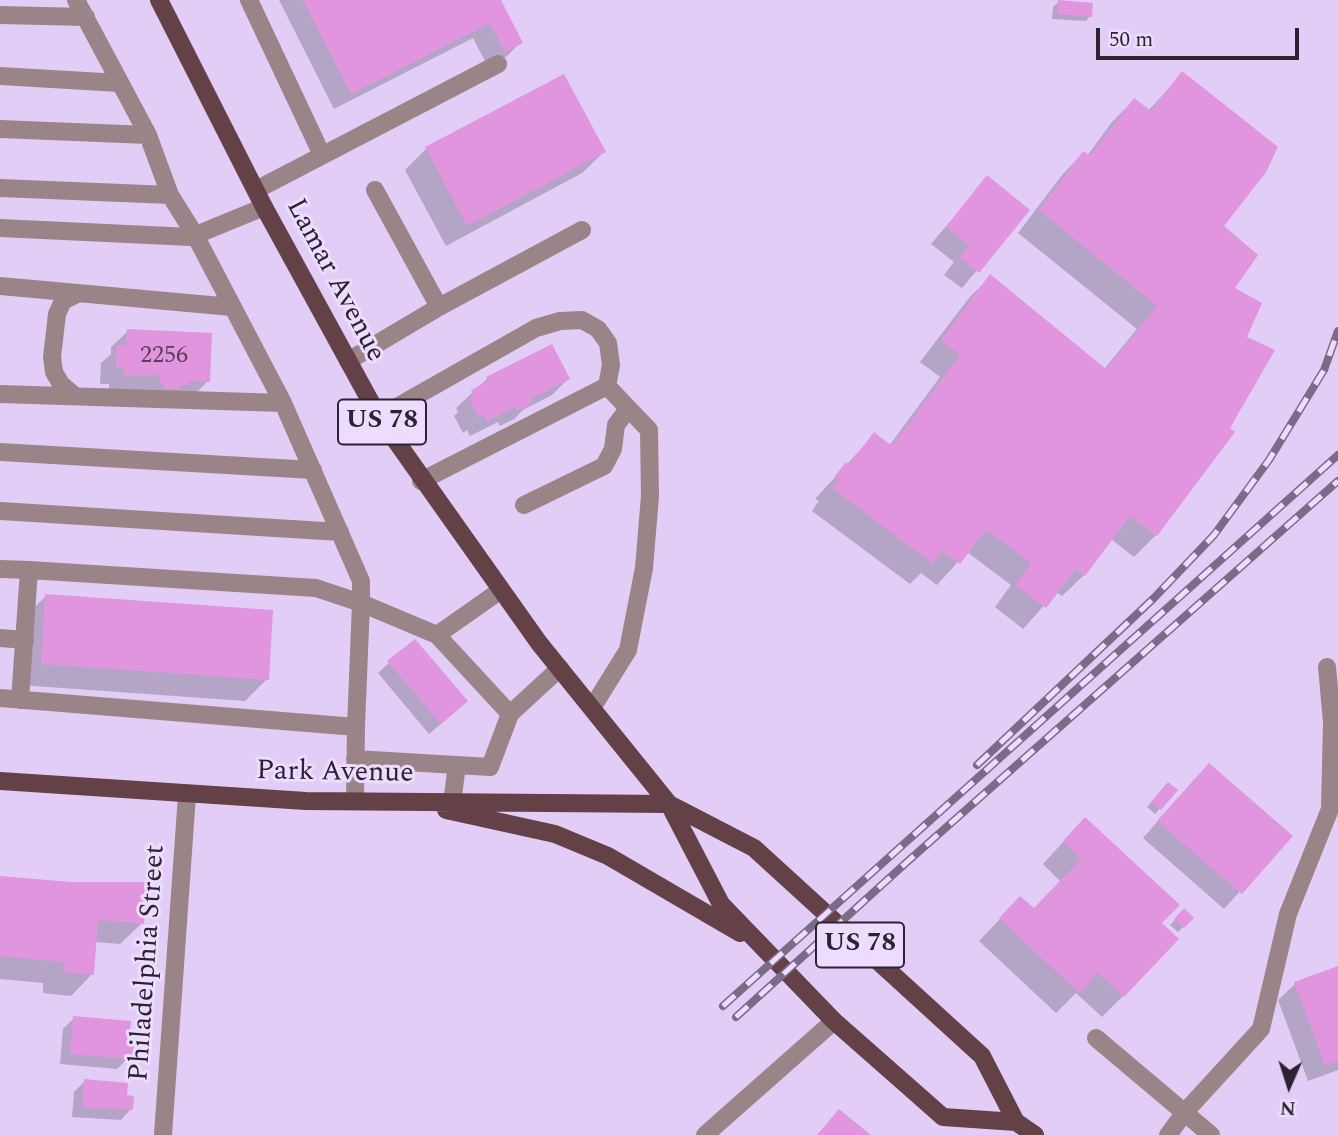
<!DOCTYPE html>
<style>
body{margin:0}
#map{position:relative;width:1338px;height:1135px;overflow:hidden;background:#e2cdf7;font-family:Spectral,serif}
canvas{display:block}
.north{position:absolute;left:1254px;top:1051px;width:70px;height:70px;-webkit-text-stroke:5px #eddcfe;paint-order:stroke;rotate:183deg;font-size:19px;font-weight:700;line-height:28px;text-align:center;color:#2b2332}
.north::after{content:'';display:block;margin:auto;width:24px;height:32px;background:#2b2332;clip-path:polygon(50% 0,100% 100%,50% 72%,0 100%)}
.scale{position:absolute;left:1096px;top:28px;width:203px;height:32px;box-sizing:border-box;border:4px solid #2b2332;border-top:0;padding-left:9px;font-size:21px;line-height:24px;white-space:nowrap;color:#2b2332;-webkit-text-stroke:5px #eddcfe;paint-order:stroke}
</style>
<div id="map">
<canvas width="1338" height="1135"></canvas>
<div class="north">N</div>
<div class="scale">50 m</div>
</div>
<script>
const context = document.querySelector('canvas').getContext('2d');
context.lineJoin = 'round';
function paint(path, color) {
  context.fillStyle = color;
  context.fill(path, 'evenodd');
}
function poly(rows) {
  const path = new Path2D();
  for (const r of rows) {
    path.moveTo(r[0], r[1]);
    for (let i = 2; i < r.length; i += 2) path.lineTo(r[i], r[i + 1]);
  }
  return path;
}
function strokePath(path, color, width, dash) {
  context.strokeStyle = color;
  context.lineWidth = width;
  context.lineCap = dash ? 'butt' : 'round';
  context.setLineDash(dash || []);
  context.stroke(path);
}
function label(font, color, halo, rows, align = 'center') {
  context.font = font + ' Spectral,serif';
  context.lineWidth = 6;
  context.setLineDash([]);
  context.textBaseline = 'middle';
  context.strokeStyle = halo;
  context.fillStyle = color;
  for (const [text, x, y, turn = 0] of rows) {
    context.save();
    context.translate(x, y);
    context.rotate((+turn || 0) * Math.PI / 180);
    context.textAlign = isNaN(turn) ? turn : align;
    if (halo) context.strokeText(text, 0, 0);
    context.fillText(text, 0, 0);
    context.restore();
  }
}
paint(poly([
 [279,0,499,0,521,42,504,59,488,67,473,38,334,109],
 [1058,2,1090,16,1086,21,1052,19,1053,7],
 [1183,73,1221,226,1245,338,1227,429,1233,433,1156,535,1134,557,1111,539,1084,575,1062,596,1056,592,1023,629,995,607,1011,585,967,552,937,585,921,573,910,584,812,511,819,501,815,499,874,435,889,446,940,377,920,362,969,298,990,277,1104,369,1137,329,1018,233,1062,175,1083,153,1087,156,1112,122,1134,100,1148,111],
 [426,149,604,152,582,173,446,246,405,170],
 [987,178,1028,210,962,288,944,275,954,262,931,244],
 [128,331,208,381,192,397,109,392,109,384,100,384,101,363,111,354,111,347],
 [487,379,568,379,552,395,523,410,514,419,500,426,498,422,470,436,467,430,463,433,454,416,458,412,456,408],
 [46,596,267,679,245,701,20,685,24,618],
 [389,663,455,712,429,734,378,673],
 [1193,781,1290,836,1224,909,1143,838],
 [1163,789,1175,791,1155,814,1147,807],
 [1064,841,1160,924,1123,996,1102,1017,1076,993,1056,1013,979,941,1020,898,1033,910,1060,881,1043,864],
 [0,877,142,923,120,944,95,942,92,974,71,996,43,993,43,983,0,979],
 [1184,910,1192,918,1178,932,1170,925],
 [1338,968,1338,1070,1308,1081,1278,1000,1295,984],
 [74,1018,132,1054,117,1069,60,1064,63,1029],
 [85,1081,125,1097,131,1109,121,1120,72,1117,74,1092]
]), '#0003');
paint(poly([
 [303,0,501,0,523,43,505,52,490,23,351,94],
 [1058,0,1093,3,1092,17,1057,14],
 [1182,71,1278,147,1266,172,1224,226,1258,255,1235,288,1262,303,1247,337,1275,350,1230,428,1235,432,1157,536,1130,516,1085,576,1076,569,1046,608,1015,585,1031,563,986,530,960,564,942,551,933,564,832,488,839,479,835,476,846,462,849,465,874,432,892,446,960,355,941,340,990,274,1106,369,1157,306,1039,210,1083,151,1090,156,1134,98,1151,111],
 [564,74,606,152,467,226,425,147],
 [987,175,1030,210,979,273,959,257,969,245,946,227],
 [127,329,212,333,210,382,189,381,189,385,179,385,179,389,164,389,164,384,160,384,160,375,124,376,125,368,116,368,117,345,126,345],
 [552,344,570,379,531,399,532,403,517,411,515,407,487,421,484,415,479,417,469,398,474,396,471,390,488,381,486,377],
 [45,594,273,610,269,680,41,664],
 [415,639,468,701,441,724,387,661],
 [1209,763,1293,836,1242,894,1157,821],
 [1168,782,1178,790,1161,810,1151,802],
 [1085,817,1180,905,1162,923,1179,939,1124,997,1098,972,1079,993,999,918,1020,896,1034,908,1081,859,1063,841],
 [0,876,71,882,145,882,144,924,98,920,94,975,63,972,64,962,0,956],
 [1184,908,1194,918,1184,928,1174,919],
 [1338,966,1338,1061,1325,1066,1294,982],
 [73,1016,131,1021,129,1043,134,1044,133,1055,130,1054,130,1059,70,1054],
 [84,1079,128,1083,127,1095,134,1096,133,1110,82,1107],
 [839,1109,871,1135,817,1135]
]), '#e095de');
strokePath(poly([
 [76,0,148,135,170,195,195,235,283,403,361,581,361,603,437,635,501,590],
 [249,0,322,155],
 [0,15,86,17],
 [0,76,120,83],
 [0,129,148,135],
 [0,188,170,195],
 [256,190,498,64],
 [375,190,439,307],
 [0,228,191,237,264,207],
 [0,286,232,307],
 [75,295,63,301,57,314,52,357,54,372,61,384,75,396],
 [348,361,439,307,582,230],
 [0,394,283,403],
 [379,417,536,328,560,321,582,320,598,329,608,343,611,365,607,386,421,481],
 [0,452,313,470],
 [524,505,604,466,613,449,616,425,628,409],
 [0,511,340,532],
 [0,569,29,570],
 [0,638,25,640],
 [0,698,356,727,361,603,316,588,29,570,20,700],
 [592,708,628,650,644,568,650,496,649,430,607,386],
 [510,714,560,668],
 [355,759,490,767,510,714,437,635],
 [355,801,356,727],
 [452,803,457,765],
 [1096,1038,1211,1135],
 [163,1135,187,795],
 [705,1135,834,1021],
 [1168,1135,1185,1112,1261,1029,1288,914,1330,809,1332,722,1327,667]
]), '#9a8487', 18);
strokePath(poly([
 [159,0,264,207,379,417,539,643,669,804,721,904,834,1021,943,1117,1016,1122],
 [0,781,306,801,669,804,754,848,982,1056,1016,1122,1035,1135],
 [446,810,555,834,608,856,740,933]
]), '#644047', 18);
const rail = poly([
 [977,765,1154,598,1214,535,1269,460,1324,370,1338,331],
 [723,1006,1338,455],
 [736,1017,907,862,1338,481]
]);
strokePath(rail, '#7a6c87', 8);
strokePath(rail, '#eddcfe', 5, [16]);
label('24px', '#58405d', null, [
 ["2256",164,357]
]);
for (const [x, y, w] of [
 [382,422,88],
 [860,945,88]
]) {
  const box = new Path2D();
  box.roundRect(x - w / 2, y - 22.5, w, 45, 5);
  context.fillStyle = '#eddcfe';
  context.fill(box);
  strokePath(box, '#2b2332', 2);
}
label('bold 26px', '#2b2332', null, [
 ["US 78",382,422],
 ["US 78",860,945]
]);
label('28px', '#2b2332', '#eddcfe', [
 ["Lamar Avenue",334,281,62],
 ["Park Avenue",335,774,1],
 ["Philadelphia Street",149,963,-86]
]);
</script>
